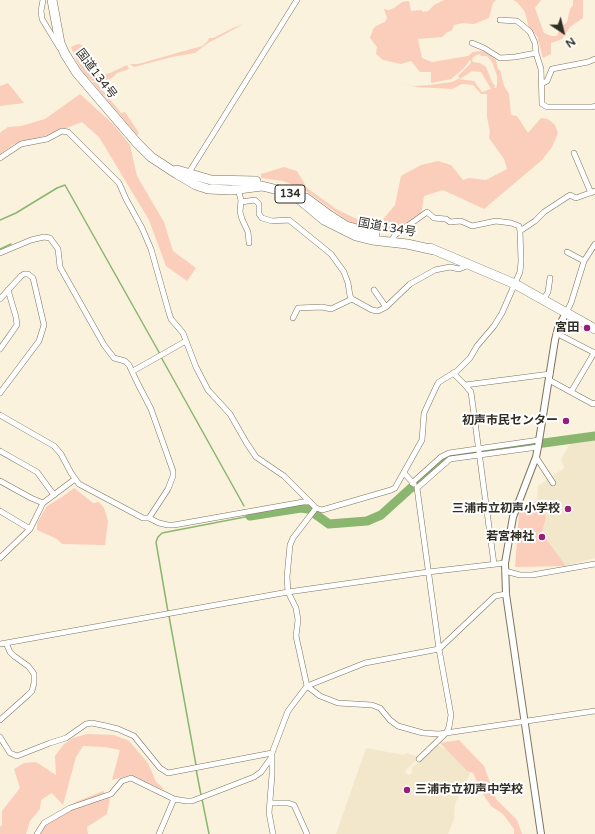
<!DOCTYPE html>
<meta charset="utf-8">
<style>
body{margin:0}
#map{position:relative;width:595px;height:834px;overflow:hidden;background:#faf2dc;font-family:"Varela Round",sans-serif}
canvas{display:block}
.north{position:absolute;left:543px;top:12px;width:40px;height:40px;-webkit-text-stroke:3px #fff;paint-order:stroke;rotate:145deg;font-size:11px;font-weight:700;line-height:16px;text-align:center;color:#302d25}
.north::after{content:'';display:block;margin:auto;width:14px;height:18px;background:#302d25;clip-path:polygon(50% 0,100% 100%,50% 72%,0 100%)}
</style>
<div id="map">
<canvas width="595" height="834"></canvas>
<div class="north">N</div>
</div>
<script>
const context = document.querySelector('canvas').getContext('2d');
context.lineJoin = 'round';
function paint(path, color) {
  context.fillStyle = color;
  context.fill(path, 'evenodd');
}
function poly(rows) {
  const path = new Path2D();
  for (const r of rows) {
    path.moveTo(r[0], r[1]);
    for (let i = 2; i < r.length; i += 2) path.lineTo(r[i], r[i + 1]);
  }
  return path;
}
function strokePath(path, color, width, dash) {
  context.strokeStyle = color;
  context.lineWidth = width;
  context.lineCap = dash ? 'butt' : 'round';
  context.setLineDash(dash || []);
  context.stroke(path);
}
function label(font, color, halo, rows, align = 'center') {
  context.font = font + ' "Varela Round","Noto Sans JP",sans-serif';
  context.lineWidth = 4;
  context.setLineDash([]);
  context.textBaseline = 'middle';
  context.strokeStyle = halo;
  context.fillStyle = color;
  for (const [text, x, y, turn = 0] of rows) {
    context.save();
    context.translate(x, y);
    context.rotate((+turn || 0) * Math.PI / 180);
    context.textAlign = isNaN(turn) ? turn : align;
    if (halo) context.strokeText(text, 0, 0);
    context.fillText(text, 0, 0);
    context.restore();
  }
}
paint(poly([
 [595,439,595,558,566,566,542,533,546,517,537,500,538,486,564,468,561,459,571,442],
 [438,745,451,752,471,771,455,804,454,819,448,834,336,834,366,748,404,755,406,753,419,757,404,772,409,775,412,773,412,768,436,746]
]), '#f2e7ca');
paint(poly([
 [444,0,496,0,493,3,489,18,474,24,463,23,454,25,452,30,446,33,442,37,418,39,422,58,432,62,468,56,473,52,481,51,489,53,496,60,498,69,500,70,504,86,509,94,511,115,517,116,528,133,541,118,548,119,555,125,558,133,552,147,542,160,484,209,443,190,424,196,421,215,397,228,395,233,373,231,348,221,303,189,283,181,261,178,261,174,284,167,297,171,307,188,336,209,363,222,380,223,395,205,401,176,421,165,438,161,451,165,463,180,469,178,486,180,507,169,504,159,489,138,490,132,487,117,487,94,481,94,473,85,462,84,452,89,417,87,400,83,414,86,430,85,452,82,458,79,474,81,482,92,491,89,481,72,472,71,460,79,458,76,470,64,471,62,470,60,463,69,451,79,431,83,431,72,420,72,411,61,401,64,383,60,376,54,377,47,370,38,373,29,376,26,385,22,387,18,384,9,389,10,394,8,402,2,409,1,411,11,422,10,422,12,428,11,434,5],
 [480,54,481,56,487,56,492,62,497,76,497,85,496,88,494,88,495,86,492,82,486,67,480,63,473,62,472,59,475,56],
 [513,0,541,0,535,8,544,33,551,36,557,36,560,28,567,22,570,9,573,5,573,0,583,0,583,18,570,27,562,39,551,43,551,54,543,58,537,36,529,28,525,12,517,2],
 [244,24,208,43,195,53,172,57,134,67,130,64,138,64,202,46,207,42,209,38,213,38,233,28],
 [78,44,82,45,84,53,81,57,83,63,88,69,95,73,101,75,110,73,127,65,129,69,117,73,112,78,103,81,92,81,85,75,78,64,71,47],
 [92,82,96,82,121,113,125,112,139,133,137,135],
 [8,83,24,103,0,106,0,86],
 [80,94,113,124,130,145,137,176,164,222,173,251,196,268,187,281,166,266,149,220,99,137,82,122,48,135,14,144,0,155,0,133,2,131,8,127,21,126,45,119],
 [74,488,93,503,99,502,104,508,108,521,105,545,62,544,57,539,37,530,37,523,47,506,62,497],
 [537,500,546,517,542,533,566,566,515,567,519,513],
 [87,734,114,735,129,741,148,763,156,782,162,787,164,790,131,775,112,780,120,750,105,747,83,746,76,757,63,805,52,793,41,800,40,809,30,821,26,834,0,834,0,827,2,825,2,811,20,788,14,769,24,763,36,762,56,775,55,756,64,744,73,738],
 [459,740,484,766,496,799,517,820,522,834,514,834,514,829,503,814,491,806,483,794,473,773,467,771,440,743],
 [103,791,110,799,107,814,87,827,88,834,40,834,42,826,76,802]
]), '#faceba');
strokePath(poly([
 [0,220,16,213,57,188,65,185,160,354],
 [0,249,11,244],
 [161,357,244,506],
 [168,612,156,542,158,537,162,533,250,516,250,515],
 [169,616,196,765],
 [196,769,201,795],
 [202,799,209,834]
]), '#8ab670', 1.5);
strokePath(poly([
 [315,514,329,524,367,521,381,515,443,459,449,456,595,436],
 [250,516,301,508,308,509]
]), '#8ab670', 9);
const minor = poly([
 [43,0,41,11,42,19,59,47],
 [500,20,517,21,522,25,530,32,535,43,536,53],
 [472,43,484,48,500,58,515,57,536,53,541,69,542,104,547,107,592,107,595,106],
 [541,84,547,81,552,69,588,62,595,59],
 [574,153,591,193],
 [0,158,21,144,47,139,62,131,68,132,119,183,126,199,142,228,151,249,169,313,171,319,183,333,196,367,208,390,230,414,246,442,256,457,284,476,316,508,322,510,391,490,395,488,422,440,424,413,437,385,439,382,457,371,470,358,477,346,494,326,502,313,520,272,521,261,520,231,535,221,544,212,570,195,576,198,595,191],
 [188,174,297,0],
 [238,189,241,200,240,212,242,219,248,232,249,243],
 [241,202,255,200,259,204,259,214,262,218,272,221,289,220,331,254,344,272,348,283,350,296,352,299,372,310,378,311,386,307,410,284,435,270,450,267,459,269,469,265],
 [393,238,395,235,427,212,434,218,446,219,450,222,461,221,472,226,496,221,511,223,519,226,520,231],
 [567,252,584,261],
 [0,253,31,240,44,237,50,238,58,249,60,267,104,345,114,358,125,361,129,365,137,382,151,409,173,471,173,476,168,489,149,518],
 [374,290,386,307],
 [0,299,21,276,24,274,28,274,33,278,44,325,39,341,0,393],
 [543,300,548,292,550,278],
 [566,313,571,303,584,261,595,244],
 [293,318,298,308,322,307,331,309,352,299],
 [556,333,595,353],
 [0,349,17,325,16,317,8,290],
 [133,371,186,341],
 [453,373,465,385,550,374],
 [549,380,593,404,595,403],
 [465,385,471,392,494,564],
 [571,392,594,353],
 [0,415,54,446,61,454,71,473,79,484,143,518,149,518,159,523,168,525,174,525,303,502,310,502],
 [0,451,37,472,54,495],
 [536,457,553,483],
 [404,473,414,484],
 [0,481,31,498,43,503],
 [412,483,441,457,449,453,539,440],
 [316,508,293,538,290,545,287,577,288,592,296,608,298,620,296,636,307,686,320,696,338,703,372,705,380,708,390,720,398,726,423,733,439,734,595,711],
 [0,511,30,529],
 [0,558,30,529,43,503,75,479],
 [505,571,520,575,532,575,595,564],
 [0,644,288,592,428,572,505,563],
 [0,720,28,695,32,691,34,683,34,674,32,671,28,666,14,656,10,652,6,643],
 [0,737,10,753,17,756,50,743,66,738,86,724,92,723,106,726,118,729,134,736,160,768,168,773,272,753],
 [419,759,446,733,449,727,451,715,439,649,417,488,450,459,538,447],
 [270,803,288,803,294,805,307,834],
 [37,834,44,823,70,808,111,794,122,781,131,778,174,799,186,801,192,801,254,777,261,772,271,758],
 [159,834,174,799],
 [273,834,269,813,272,775,272,753,288,711,307,686,365,663,439,649,495,596,506,594]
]);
const tertiary = poly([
 [541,834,506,594,505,563,513,517,536,457,538,447,555,340,558,328,566,313]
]);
const trunk = poly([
 [52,0,60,43,65,54,77,73,137,143,151,157,177,174,196,185,208,189,231,190,262,186,282,191,294,195,324,220,356,236,372,240,407,244,434,250],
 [177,170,211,180,256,181],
 [306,198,329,215,346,226,375,234],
 [430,248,515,284,595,329]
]);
strokePath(minor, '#7c7461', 6);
strokePath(tertiary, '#7c7461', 8);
strokePath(trunk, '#7c7461', 10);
strokePath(minor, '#fff', 5);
strokePath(tertiary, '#fff', 6);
strokePath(trunk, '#fff', 9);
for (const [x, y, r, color] of [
 [587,328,4,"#961f7b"],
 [566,421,4,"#961f7b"],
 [568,509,4,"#961f7b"],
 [542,537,4,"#961f7b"],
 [407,790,4,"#961f7b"]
]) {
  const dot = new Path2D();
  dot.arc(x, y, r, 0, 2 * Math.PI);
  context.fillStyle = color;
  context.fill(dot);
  strokePath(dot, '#fff', 1.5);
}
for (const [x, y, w] of [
 [290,194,30]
]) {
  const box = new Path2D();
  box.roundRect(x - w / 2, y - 9, w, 18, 3);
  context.fillStyle = '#fff';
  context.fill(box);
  strokePath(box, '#302d25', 1);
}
label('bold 11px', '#302d25', null, [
 ["134",290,194]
]);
label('12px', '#302d25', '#fff', [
 ["国道134号",96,74,53],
 ["国道134号",387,228,10]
]);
label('bold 12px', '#302d25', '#fff', [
 ["宮田",579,328],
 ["初声市民センター",558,421],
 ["三浦市立初声小学校",560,509],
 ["若宮神社",534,537],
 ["三浦市立初声中学校",415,790,"left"]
], 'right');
</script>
